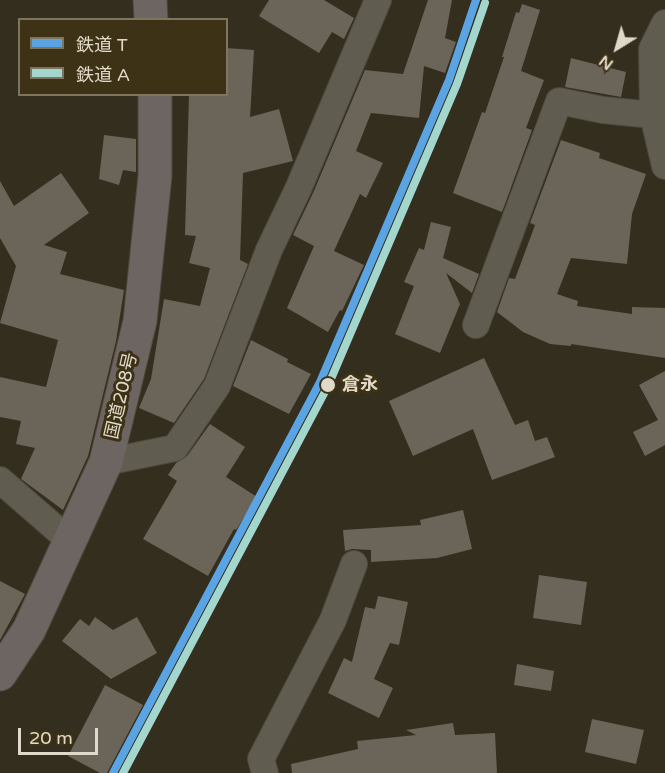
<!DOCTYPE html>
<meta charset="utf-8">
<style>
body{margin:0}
#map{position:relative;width:665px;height:773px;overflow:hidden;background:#342e1f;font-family:"Varela Round","Noto Sans JP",sans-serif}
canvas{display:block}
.legend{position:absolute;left:18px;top:18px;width:210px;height:78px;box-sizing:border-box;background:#3d3216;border:2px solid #7e755e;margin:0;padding:8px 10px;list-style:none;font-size:18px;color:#e0d9c9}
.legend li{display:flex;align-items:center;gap:12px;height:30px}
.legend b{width:30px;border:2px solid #7e755e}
.north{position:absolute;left:587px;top:18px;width:60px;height:60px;-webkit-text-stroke:4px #3d3216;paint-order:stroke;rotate:217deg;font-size:16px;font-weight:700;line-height:24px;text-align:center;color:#e0d9c9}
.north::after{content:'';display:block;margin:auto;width:21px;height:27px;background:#e0d9c9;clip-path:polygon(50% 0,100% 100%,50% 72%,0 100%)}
.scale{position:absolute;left:18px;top:728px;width:80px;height:27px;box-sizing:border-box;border:3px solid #e0d9c9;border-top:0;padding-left:8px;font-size:18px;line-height:21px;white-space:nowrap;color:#e0d9c9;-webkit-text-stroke:4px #3d3216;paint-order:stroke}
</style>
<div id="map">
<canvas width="665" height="773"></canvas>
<ul class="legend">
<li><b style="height:8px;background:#5aa4e4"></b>鉄道 T</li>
<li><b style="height:8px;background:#a3d6cc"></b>鉄道 A</li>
</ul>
<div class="north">N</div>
<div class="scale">20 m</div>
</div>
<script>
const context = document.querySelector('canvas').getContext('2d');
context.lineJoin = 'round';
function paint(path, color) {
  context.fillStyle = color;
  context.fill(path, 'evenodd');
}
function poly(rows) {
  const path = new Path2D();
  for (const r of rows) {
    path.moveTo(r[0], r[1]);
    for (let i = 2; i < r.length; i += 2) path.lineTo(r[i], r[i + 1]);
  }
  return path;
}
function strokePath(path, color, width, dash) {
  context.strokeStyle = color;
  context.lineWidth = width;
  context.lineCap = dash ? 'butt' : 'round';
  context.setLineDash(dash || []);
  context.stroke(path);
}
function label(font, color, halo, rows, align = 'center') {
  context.font = font + ' "Varela Round","Noto Sans JP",sans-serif';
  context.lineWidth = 6;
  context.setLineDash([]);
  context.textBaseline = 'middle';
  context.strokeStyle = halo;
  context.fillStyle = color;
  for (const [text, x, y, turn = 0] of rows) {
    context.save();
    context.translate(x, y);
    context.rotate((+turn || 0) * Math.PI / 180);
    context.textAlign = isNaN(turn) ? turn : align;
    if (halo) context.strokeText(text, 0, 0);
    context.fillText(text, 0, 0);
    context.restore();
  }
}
paint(poly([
 [269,0,324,0,354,18,344,39,332,32,319,53,259,16],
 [428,0,452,0,445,38,456,42,445,73,424,66,419,118,371,113,356,151,383,163,366,198,360,194,334,251,364,265,342,311,340,310,328,332,287,308,314,246,293,235,313,193,365,70,403,74],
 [522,4,540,10,521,71,544,80,526,128,532,130,502,212,453,193,482,112,485,113,504,57,502,57,516,12,519,13],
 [226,48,254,50,250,117,279,109,293,161,243,173,240,260,248,264,204,379,174,423,139,408,151,379,164,299,200,306,210,268,189,263,196,236,185,235,189,94,226,94],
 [571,58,626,72,621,97,565,87],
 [104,135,136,139,136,172,123,170,119,185,99,179],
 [561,140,600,153,599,158,646,174,632,214,627,264,571,258,557,294,578,301,577,306,632,314,632,307,665,308,665,358,571,344,571,346,550,344,523,332,497,312,509,278,515,279,535,225,530,223],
 [61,173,89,213,44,245,67,252,60,274,124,290,116,341,88,456,63,510,21,479,35,448,16,444,21,421,0,417,0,377,46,387,58,340,0,323,16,266,0,238,0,181,14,206],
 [431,222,451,227,443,258,479,274,472,293,446,273,460,304,440,353,395,334,414,286,404,282,419,248,424,250],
 [251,340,288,359,287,362,311,374,289,414,233,386],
 [484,358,515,425,528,420,535,441,547,437,555,457,492,480,473,429,413,456,389,401],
 [665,371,665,445,645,456,633,432,658,420,639,385],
 [210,424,245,447,226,477,257,497,236,530,234,529,208,576,143,539,177,481,168,475,176,463,187,456],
 [463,510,472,549,437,558,371,562,371,550,352,549,345,551,343,530,421,525,420,520],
 [539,575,587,582,581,625,533,618],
 [0,581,25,594,0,640],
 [378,596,408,602,399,645,390,643,374,679,393,688,379,718,328,693,344,658,352,662,365,607,375,609],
 [95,617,113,630,137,617,157,653,111,679,62,641,80,619,89,626],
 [517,664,554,671,551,691,514,685],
 [105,685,143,705,107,773,100,773,68,756],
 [592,719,644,730,636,764,585,752],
 [453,723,455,735,495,733,497,773,292,773,291,764,358,749,357,741,416,735,406,730]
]), '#6b6459');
const street = poly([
 [665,23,652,49,653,115,665,166],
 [476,325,559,101,603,110,653,115],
 [106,462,175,448,217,386,269,250,299,187,378,0],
 [0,480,69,540],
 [265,773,261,759,333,620,354,564]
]);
const highway = poly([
 [150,0,151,20],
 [0,674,29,630,106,462,140,321,155,176,155,94]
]);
strokePath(street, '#4e493d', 28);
strokePath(highway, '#4e493d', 35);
strokePath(street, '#605c50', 26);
strokePath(highway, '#6d6562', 33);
strokePath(poly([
 [113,773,320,382,449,80,476,0]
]), '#5aa4e4', 8);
strokePath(poly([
 [123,773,328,386,457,84,485,3]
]), '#a3d6cc', 8);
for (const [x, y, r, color] of [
 [328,385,8,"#e0d9c9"]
]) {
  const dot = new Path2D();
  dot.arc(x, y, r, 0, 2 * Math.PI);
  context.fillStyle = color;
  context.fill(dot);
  strokePath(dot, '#3d3216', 2);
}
label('bold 18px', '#e0d9c9', '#3d3216', [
 ["倉永",342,385]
], 'left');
label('18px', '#e0d9c9', '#3d3216', [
 ["国道208号",122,396,-77]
]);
</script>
